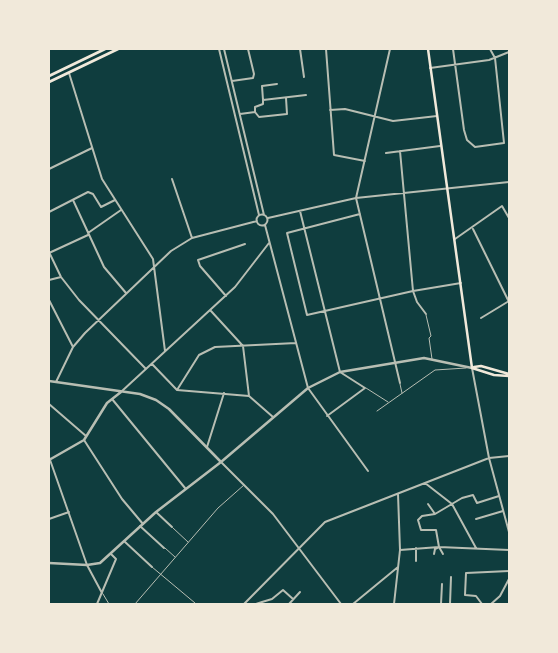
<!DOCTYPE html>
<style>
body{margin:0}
#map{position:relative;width:558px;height:653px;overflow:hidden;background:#0f3d3e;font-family:Commissioner,sans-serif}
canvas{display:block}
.frame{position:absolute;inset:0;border:50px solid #f1e9da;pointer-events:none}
</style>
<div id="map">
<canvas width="558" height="653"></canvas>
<div class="frame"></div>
</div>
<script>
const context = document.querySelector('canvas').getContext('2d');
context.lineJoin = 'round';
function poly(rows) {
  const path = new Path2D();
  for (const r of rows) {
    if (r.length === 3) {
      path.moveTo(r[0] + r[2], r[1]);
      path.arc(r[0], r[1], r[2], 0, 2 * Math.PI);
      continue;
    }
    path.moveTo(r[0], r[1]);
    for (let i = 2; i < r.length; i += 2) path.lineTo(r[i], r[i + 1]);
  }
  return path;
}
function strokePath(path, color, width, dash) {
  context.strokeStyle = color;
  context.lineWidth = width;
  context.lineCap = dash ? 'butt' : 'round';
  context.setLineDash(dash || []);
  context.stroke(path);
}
strokePath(poly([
 [426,315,431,336,429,338,432,359]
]), '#b8beb3', 1);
strokePath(poly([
 [400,384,402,393],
 [366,388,388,402],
 [377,411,435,370,466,368],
 [173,528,188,542],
 [165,548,175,557],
 [152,567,195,603],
 [103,594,109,604],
 [135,604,218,508,244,485]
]), '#b8beb3', 1);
strokePath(poly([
 [219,49,259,215],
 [224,49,264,215],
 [300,49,304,77],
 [326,49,334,155,365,161],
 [390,49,356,198,400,383],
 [453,49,464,130,467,140,475,147,504,143,495,58,490,49],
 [430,68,489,60,509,52],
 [69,73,102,179,153,259,165,351],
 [232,81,253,78,254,74,248,49],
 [263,100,262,86,277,84],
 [330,110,345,109,393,121,437,116],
 [255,112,259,117,287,114,286,98],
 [240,114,255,112,255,107,263,104,263,100,306,95],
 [400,151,413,291,417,302,426,314],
 [386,153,440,146],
 [49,169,92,148],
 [172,179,192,238],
 [73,200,104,267,126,293],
 [300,211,340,372,365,388,327,416],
 [49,212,88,192,93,194,101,207,115,200],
 [360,214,287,233,307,315,413,291,461,283],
 [262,220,5.5],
 [268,218,356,198,509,182],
 [265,225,308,388,368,471],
 [473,229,509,302],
 [88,233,121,210],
 [455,239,502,206,509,218],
 [49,252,61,277,79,300,146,369],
 [49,253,88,235],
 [49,280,61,277],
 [226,296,200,266,198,260,245,244],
 [49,300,73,347],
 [211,311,243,346,249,396],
 [481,318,509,301],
 [152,364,177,390,249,396,273,417],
 [472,368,489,458,509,532],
 [56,382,73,347,85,333,171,251,192,238,257,221],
 [177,390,199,355,215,347,296,343],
 [122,391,235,287,269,243],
 [112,399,185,488],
 [49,404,86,436],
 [84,440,122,499,143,524],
 [207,447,224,393],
 [49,457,87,565,102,593],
 [221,462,273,514,341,604],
 [425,483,452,504,476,548],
 [428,504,435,514,462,498,473,495,477,503,499,496],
 [156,512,172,527],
 [49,519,69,512],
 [476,519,503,511],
 [140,526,164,548],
 [124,541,152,567],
 [439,547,443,554],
 [400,550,439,547,509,550],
 [434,554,435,549,439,547,436,530,421,530,418,520,422,516,435,514],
 [416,561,416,548],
 [262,602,272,599,283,590,293,599],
 [97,604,116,559,111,554],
 [195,604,196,604],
 [244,604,325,522,489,458,509,456],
 [256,604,262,602,262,604],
 [289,604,300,592],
 [353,604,398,567],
 [394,604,400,550,398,494],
 [441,604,442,584],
 [450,604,451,577],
 [482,604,476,596,465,595,466,573,509,571],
 [491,604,500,596,509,579]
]), '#b8beb3', 2);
strokePath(poly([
 [49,381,140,394,156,400,169,409,221,462],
 [49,460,84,440,107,403,121,392],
 [49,563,87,565,100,563,156,512,221,462,308,388,340,372,424,358,472,368]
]), '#b8beb3', 2.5);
strokePath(poly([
 [428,49,472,368],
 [474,367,481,366,509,374],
 [472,368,494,375,509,376]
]), '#f1e9da', 2.5);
strokePath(poly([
 [49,76,105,49],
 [49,82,118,49]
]), '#f1e9da', 3);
</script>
